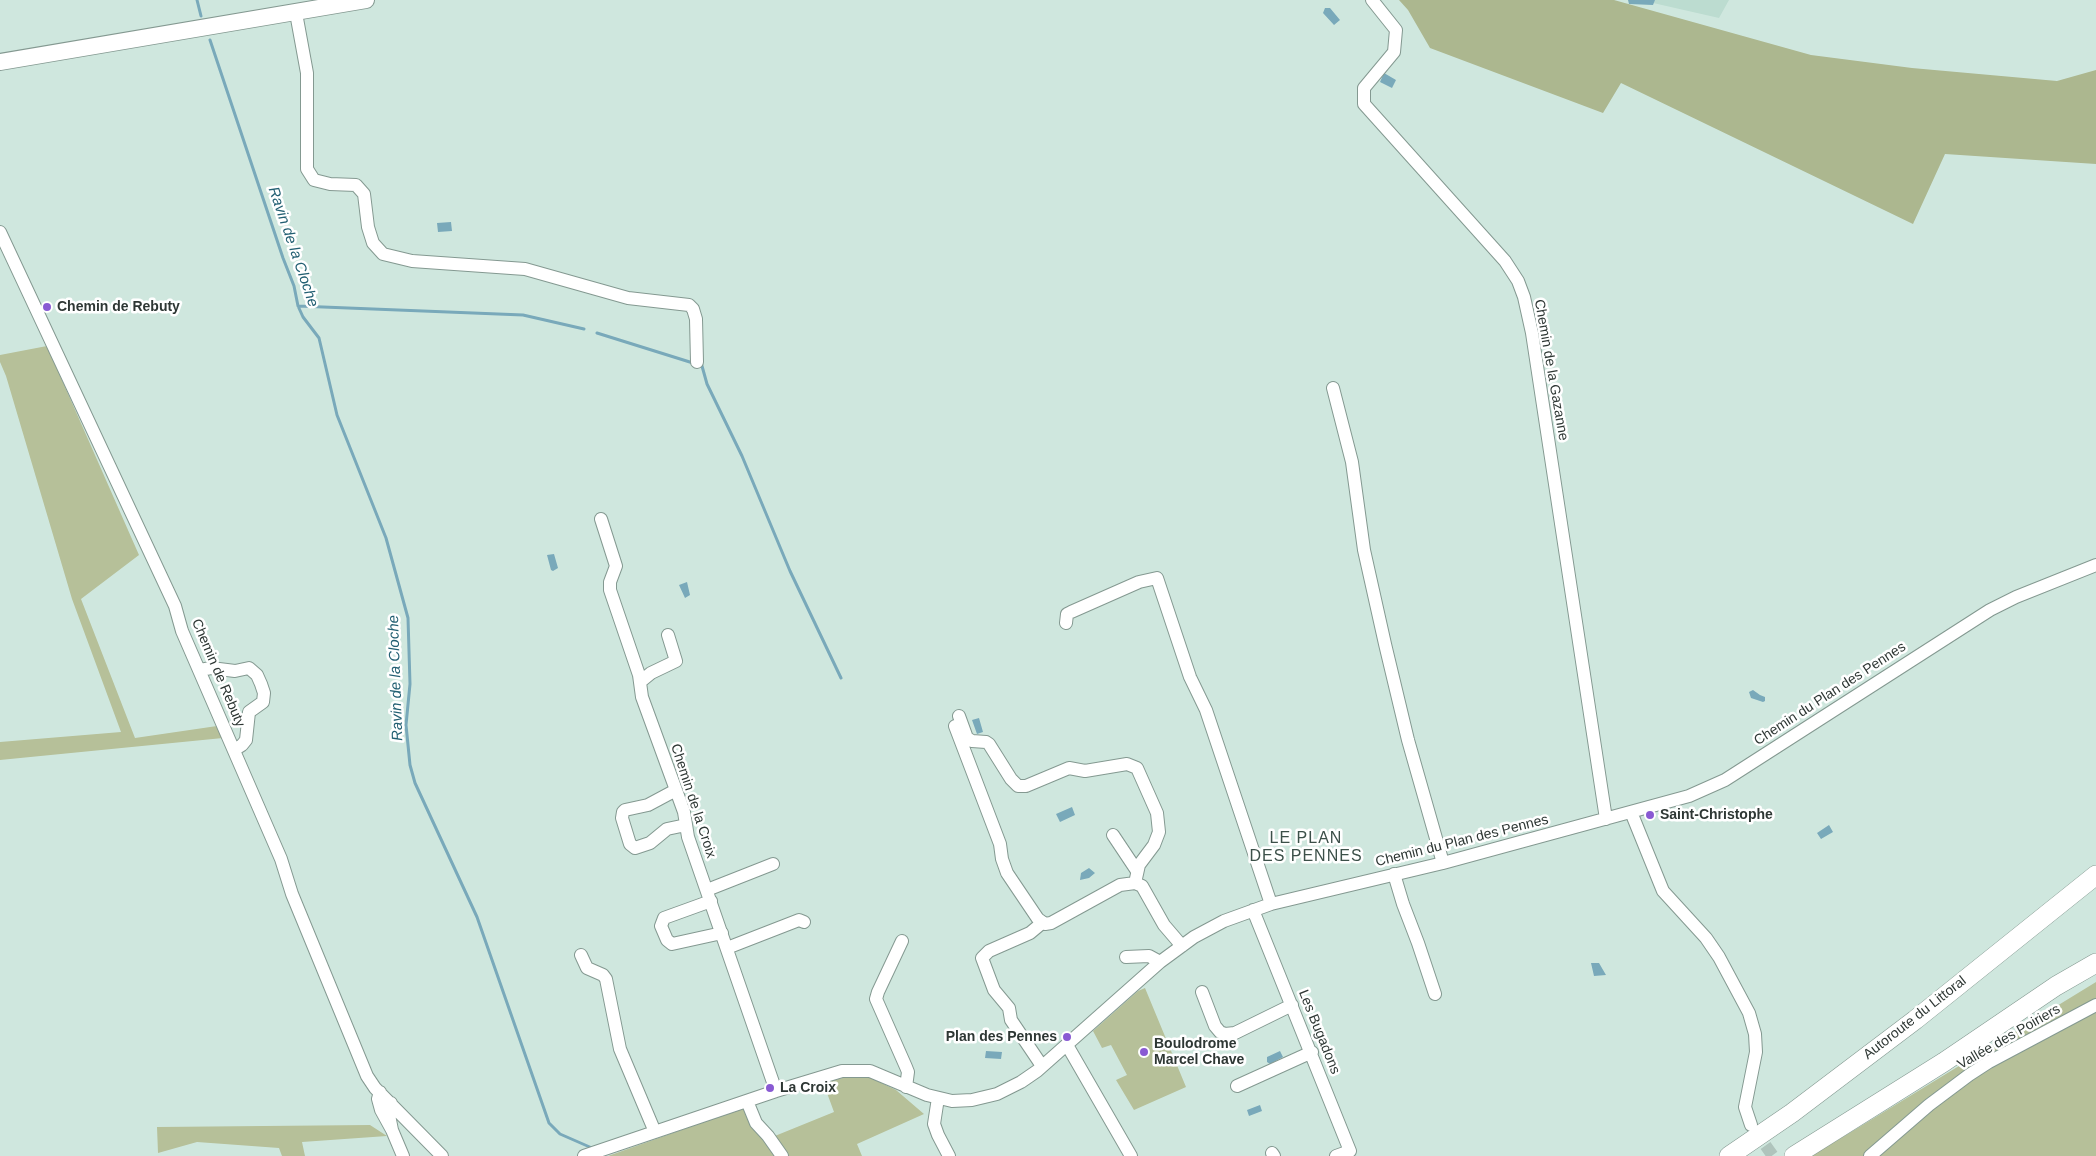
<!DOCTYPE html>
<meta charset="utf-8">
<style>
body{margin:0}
canvas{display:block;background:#cfe7de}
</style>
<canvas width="2096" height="1156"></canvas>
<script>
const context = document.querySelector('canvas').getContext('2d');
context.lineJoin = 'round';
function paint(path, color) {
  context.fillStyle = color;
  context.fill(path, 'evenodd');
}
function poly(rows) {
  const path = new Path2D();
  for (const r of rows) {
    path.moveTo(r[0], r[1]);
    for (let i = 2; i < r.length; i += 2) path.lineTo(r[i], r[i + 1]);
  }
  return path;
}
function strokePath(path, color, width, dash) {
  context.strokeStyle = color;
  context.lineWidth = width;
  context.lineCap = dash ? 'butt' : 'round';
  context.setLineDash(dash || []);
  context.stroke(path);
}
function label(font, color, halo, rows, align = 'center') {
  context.font = font + ' Arial,sans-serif';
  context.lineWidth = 5;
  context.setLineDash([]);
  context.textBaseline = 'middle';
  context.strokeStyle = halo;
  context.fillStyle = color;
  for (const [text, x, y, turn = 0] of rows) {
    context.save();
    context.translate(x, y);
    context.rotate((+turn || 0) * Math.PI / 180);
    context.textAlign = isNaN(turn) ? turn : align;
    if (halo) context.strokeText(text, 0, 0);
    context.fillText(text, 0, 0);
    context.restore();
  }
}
paint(poly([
 [1640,0,1729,0,1719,18]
]), '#bcdcd0');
paint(poly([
 [47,346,139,555,81,599,135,738,217,726,223,738,0,760,0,742,121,732,72,599,6,376,0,362,0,355],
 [2096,982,2096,1156,1811,1156,1861,1126],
 [1145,988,1186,1087,1134,1110,1116,1080,1127,1075,1111,1045,1102,1048,1093,1031,1138,991],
 [869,1077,896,1090,924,1114,857,1144,862,1156,608,1156,746,1107,765,1140,834,1112,823,1082,843,1078],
 [370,1125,387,1136,302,1142,305,1156,282,1156,279,1148,197,1142,158,1153,157,1127]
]), '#b6c099');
paint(poly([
 [1399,0,1614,0,1811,55,1912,68,2057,81,2096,70,2096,164,1945,154,1913,224,1621,83,1603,113,1430,48,1408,10]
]), '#acb78f');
paint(poly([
 [1628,0,1655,0,1653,5,1629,4],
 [1325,8,1330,8,1340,20,1334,25,1323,13],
 [1384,73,1396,80,1392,88,1380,82],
 [451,222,452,231,438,232,437,223],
 [554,554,558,568,553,571,551,570,547,555],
 [687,582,690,595,685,598,679,585],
 [1753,690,1760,695,1765,697,1765,701,1763,702,1751,698,1749,692],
 [979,718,983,732,977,734,972,720],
 [1072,807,1075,815,1060,822,1056,814],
 [1829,825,1833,832,1821,839,1817,833],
 [1089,868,1095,873,1089,878,1080,880,1081,873],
 [1591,963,1599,963,1606,975,1594,976],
 [986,1051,1002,1052,1001,1059,985,1058],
 [1280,1051,1283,1057,1270,1064,1267,1062,1267,1057],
 [1260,1105,1262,1111,1249,1116,1247,1110]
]), '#79a9ba');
strokePath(poly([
 [197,0,201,16],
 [210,40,283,258,294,286,298,306,303,317,319,338,337,415,386,538,408,618,410,684,406,725,410,765,415,783,477,917,549,1123,560,1134,592,1148],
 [298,306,523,315,584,329],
 [597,333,693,363],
 [702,366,707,384,742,456,790,571,841,678]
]), '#79a9ba', 3);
strokePath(poly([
 [1755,1131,1773,1156]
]), '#afc4bc', 12, [12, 6]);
const minor = poly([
 [1372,0,1396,30,1394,52,1364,88,1364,104,1505,261,1518,281,1524,297,1532,333,1606,819],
 [296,13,307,73,307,169,314,180,330,184,356,185,364,194,368,227,373,243,383,254,412,261,525,269,628,298,689,305,693,309,696,319,697,362],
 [0,232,175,606,182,631,281,859,292,894,367,1076,375,1088,442,1156],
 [1333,388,1352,462,1364,550,1385,644,1408,740,1443,863],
 [601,519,616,566,610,582,610,590,639,675,642,697,676,790,684,812,688,837,776,1091],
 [1066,623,1067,614,1071,612,1139,582,1157,578,1190,677,1206,710,1271,904],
 [200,670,211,668,235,671,249,668,257,675,261,684,264,693,263,702,249,712,246,740,242,745,234,750],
 [640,682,651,673,676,661,668,635],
 [959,716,967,738,972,741,986,742,989,744,1011,779,1018,786,1026,786,1069,768,1085,771,1127,764,1137,768,1157,813,1159,832,1154,845,1139,865,1135,883],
 [955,726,1000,844,1002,859,1007,873,1038,919,1045,924,1051,923,1120,885,1135,883,1142,886,1164,925,1182,946],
 [676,790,648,805,625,810,623,812,622,818,630,844,635,848,650,843,667,829,686,825],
 [1631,812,1663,891,1706,938,1719,957,1749,1013,1755,1034,1756,1052,1745,1107,1751,1125],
 [1113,835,1137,871],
 [1394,874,1403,904,1418,943,1435,994],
 [707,890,773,864],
 [711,901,664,918,661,926,667,940,672,944,722,933],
 [1253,910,1350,1151,1336,1156],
 [1042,923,1030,933,989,951,982,958,994,990,1009,1008,1011,1020,1042,1066],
 [902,941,878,992,876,999,906,1067,908,1072,906,1087],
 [727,948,799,920,804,922],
 [581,955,587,968,603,975,606,979,620,1049,655,1132],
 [1126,957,1149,956,1160,962],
 [1202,992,1215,1026,1220,1032,1225,1034,1235,1033,1292,1005],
 [1067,1045,1131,1156],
 [1237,1086,1312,1052],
 [380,1092,378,1099,381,1110,392,1130,389,1115,391,1103],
 [938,1098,934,1124,938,1135,949,1156],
 [747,1101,756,1123,768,1136,782,1156],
 [392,1130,403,1156],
 [1272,1153,1274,1156],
 [584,1156,776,1091,842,1071,870,1071,927,1095,952,1101,972,1100,997,1094,1021,1082,1037,1071,1160,962,1194,937,1224,921,1271,904,1443,863,1689,796,1725,780,1990,610,2016,597,2096,565],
 [1870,1156,1929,1105,1969,1075,1989,1062,2096,1005]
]);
const major = poly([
 [0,62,366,0]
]);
const highway = poly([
 [1729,1156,1792,1113,1915,1020,2096,875],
 [1794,1156,1944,1062,2056,986,2096,963]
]);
strokePath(minor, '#849991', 14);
strokePath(major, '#849991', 18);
strokePath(highway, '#849991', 20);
strokePath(minor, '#fff', 12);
strokePath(major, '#fff', 16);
strokePath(highway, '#fff', 19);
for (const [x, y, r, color] of [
 [47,307,5,"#895ad3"],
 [1650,815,5,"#895ad3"],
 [1067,1037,5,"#895ad3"],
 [1144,1052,5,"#895ad3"],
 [770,1088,5,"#895ad3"]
]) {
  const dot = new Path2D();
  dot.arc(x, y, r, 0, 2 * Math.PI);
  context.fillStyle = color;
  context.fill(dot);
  strokePath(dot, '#fff', 2);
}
label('bold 14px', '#2e3734', '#fff', [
 ["Chemin de Rebuty",57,307],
 ["Saint-Christophe",1660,815],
 ["Plan des Pennes",1057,1037,"right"],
 ["Boulodrome",1154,1044],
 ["Marcel Chave",1154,1060],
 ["La Croix",780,1088]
], 'left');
label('14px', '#2e3734', '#fff', [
 ["Chemin de la Gazanne",1551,370,80],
 ["Chemin de Rebuty",218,673,67],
 ["Chemin du Plan des Pennes",1830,694,-33],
 ["Chemin de la Croix",693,801,72],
 ["Chemin du Plan des Pennes",1462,841,-14],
 ["Autoroute du Littoral",1915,1018,-38],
 ["Les Bugadons",1319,1032,68],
 ["Vallée des Poiriers",2009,1037,-30]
]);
label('italic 15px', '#225f72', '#fff', [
 ["Ravin de la Cloche",293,247,71],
 ["Ravin de la Cloche",396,678,-92]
]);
context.letterSpacing = '1px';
label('16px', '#3c5049', '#fff', [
 ["LE PLAN",1306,839],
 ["DES PENNES",1306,857]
]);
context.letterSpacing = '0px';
</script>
